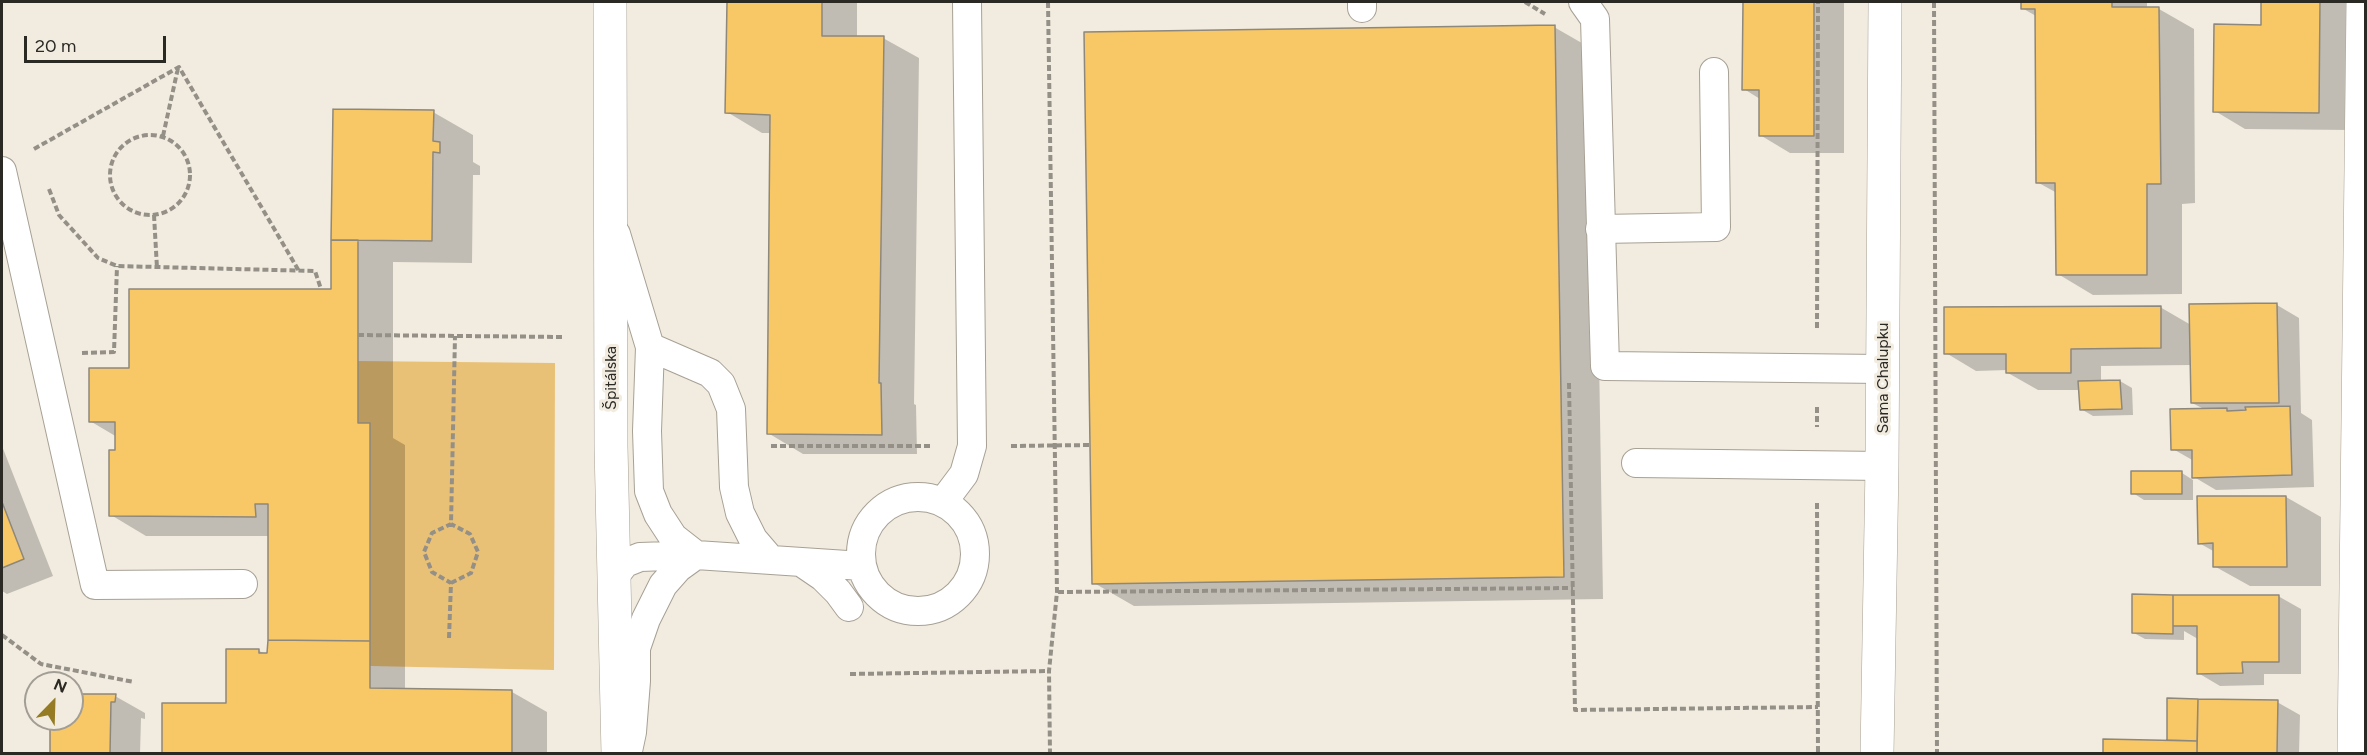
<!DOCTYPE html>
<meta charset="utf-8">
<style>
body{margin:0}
#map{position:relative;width:2367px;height:755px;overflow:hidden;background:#f2ece0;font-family:Figtree,sans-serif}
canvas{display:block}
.frame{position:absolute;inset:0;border:3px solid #2b2924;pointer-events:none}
.north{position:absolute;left:24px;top:671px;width:60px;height:60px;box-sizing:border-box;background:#f2ece0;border:2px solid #a29e95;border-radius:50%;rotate:23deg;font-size:16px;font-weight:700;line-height:24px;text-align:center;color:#2b2924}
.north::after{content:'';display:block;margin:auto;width:21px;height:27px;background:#957b23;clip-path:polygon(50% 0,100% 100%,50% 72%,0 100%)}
.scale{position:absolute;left:24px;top:36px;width:142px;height:27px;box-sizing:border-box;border:3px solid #2b2924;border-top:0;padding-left:8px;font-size:18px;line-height:21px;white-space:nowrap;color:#2b2924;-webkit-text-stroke:4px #f2ece0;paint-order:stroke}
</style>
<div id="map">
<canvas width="2367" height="755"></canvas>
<div class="frame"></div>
<div class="north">N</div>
<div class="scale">20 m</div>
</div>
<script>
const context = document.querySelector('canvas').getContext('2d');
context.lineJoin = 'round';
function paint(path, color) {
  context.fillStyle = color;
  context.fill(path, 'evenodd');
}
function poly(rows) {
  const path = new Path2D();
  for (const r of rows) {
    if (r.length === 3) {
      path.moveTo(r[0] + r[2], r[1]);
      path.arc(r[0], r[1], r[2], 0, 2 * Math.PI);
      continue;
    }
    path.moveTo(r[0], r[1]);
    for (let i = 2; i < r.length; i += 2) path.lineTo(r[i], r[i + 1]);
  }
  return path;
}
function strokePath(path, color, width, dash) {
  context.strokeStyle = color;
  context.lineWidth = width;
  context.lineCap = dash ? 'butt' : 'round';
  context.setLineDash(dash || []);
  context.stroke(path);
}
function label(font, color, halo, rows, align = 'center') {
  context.font = font + ' Figtree,sans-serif';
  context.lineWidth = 6;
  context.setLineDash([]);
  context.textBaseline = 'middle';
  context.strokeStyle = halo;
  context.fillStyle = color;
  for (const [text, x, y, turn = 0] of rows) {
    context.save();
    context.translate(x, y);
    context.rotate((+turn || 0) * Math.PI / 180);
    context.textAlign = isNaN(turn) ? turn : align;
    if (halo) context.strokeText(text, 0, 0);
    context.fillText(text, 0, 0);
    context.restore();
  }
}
paint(poly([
 [358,361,555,363,554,670,370,666,370,424,358,423]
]), '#e9c176');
paint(poly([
 [728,2,857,2,857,38,883,38,919,58,914,404,916,405,917,454,803,454,768,433,772,133,762,133,727,112],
 [1744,2,1844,2,1844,153,1790,153,1760,135,1760,99,1744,89],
 [2022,2,2147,2,2147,9,2159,9,2194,29,2195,203,2182,204,2182,294,2093,295,2058,274,2057,193,2037,182,2036,16,2022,8],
 [2262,2,2350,2,2349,130,2245,129,2215,111,2262,27],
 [1554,27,1594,50,1603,599,1134,606,1094,583],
 [433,112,473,135,473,162,480,166,480,175,473,175,472,263,393,262,393,438,405,445,405,690,512,692,547,712,547,754,163,754,228,705,228,650,259,651,269,655,269,536,146,536,111,515,117,437,90,421,131,370,333,290,332,241],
 [2277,305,2299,318,2301,413,2312,420,2314,487,2216,490,2194,477,2194,461,2173,449,2206,410,2192,403,2192,365,2101,366,2101,382,2120,381,2132,388,2133,415,2093,416,2081,409,2080,390,2038,390,2008,373,2008,370,1976,371,1946,353,2160,307,2191,325],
 [2,446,53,576,7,594,2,591],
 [2182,473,2193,480,2193,500,2144,500,2133,493],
 [2286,497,2321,517,2321,586,2250,586,2214,566,2215,552,2199,543],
 [2278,596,2301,609,2301,674,2264,674,2264,685,2220,686,2198,673,2198,639,2184,631,2184,640,2145,639,2134,633],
 [72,696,115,696,145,713,145,719,141,718,140,754,51,754,51,719,72,719],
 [2169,700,2277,702,2300,715,2299,754,2105,754,2173,742,2168,739]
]), '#0003');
const building = poly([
 [727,2,822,2,822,36,884,36,879,383,881,383,882,435,767,434,770,115,725,113,727,2],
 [1743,2,1814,2,1814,136,1759,136,1759,90,1742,90,1743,2],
 [2021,2,2112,2,2112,7,2159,7,2161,184,2147,184,2147,275,2056,275,2055,183,2036,183,2035,9,2021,9,2021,2],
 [2261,2,2320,2,2319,113,2213,112,2214,24,2261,25,2261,2],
 [1555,25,1564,577,1092,584,1084,32,1555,25],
 [333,109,434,110,433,141,440,142,440,153,433,152,432,241,331,240,333,109],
 [331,240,358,240,358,423,370,423,370,641,268,640,268,504,255,504,256,517,109,516,109,450,115,450,115,422,89,422,89,368,129,368,129,289,331,289,331,240],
 [2277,303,2279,403,2191,403,2189,304,2277,303],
 [2161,306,2161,348,2071,349,2071,373,2006,373,2006,354,1944,354,1944,307,2161,306],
 [2120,380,2122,409,2080,410,2078,381,2120,380],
 [2290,406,2292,475,2192,478,2192,450,2171,450,2170,409,2227,408,2227,411,2246,410,2245,407,2290,406],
 [2131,471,2182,471,2182,494,2131,494,2131,471],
 [2197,496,2286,496,2287,567,2213,567,2213,543,2198,544,2197,496],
 [2,502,24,559,2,568,2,502],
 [2132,594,2173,595,2173,634,2132,633,2132,594],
 [2173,595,2279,595,2279,662,2242,662,2243,673,2197,674,2197,626,2173,626,2173,595],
 [268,640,370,641,370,688,512,690,512,754,162,754,162,703,226,703,226,649,259,649,259,653,267,653,268,640],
 [72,694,116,694,115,702,111,702,110,754,50,754,50,719,72,719,72,694],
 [2167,698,2198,699,2197,741,2167,740,2167,698],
 [2198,699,2278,700,2277,754,2197,754,2198,699],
 [2103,739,2197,741,2197,754,2103,754,2103,739]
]);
paint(building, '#f8c766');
strokePath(building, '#8d877c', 1.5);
const service = poly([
 [1362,2,1362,8],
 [1583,2,1595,19,1605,366,1883,369],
 [2,171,95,585,243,584],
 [1600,229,1716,227,1714,72],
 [616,234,650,347,647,431,649,491,658,514,673,537,696,555],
 [650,347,710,373,721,384,731,409,734,487,740,513,753,539,771,560],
 [1636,463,1882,466],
 [918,554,57],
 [943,502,964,474,972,446,967,2],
 [801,562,823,577,838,592,849,607],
 [614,577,625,563,640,557,696,555,862,566],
 [628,751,632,732,636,681,636,648,646,619,663,585,678,568,696,555]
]);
const minor = poly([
 [610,2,611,446,618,754],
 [1877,754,1882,466,1885,2],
 [2354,754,2363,2]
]);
strokePath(service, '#a7a095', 30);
strokePath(minor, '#a7a095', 34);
strokePath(poly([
 [1048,2,1057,592,1049,671,1050,754],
 [1525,2,1545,14],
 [1934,2,1937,754],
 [150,175,40],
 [163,136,178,68],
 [34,149,179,67,299,271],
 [49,189,59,215,98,258,117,266,315,271,321,289],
 [154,215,157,268],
 [1817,328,1818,2],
 [358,335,565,337],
 [82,353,114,352,117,266],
 [1569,383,1575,710,1818,707],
 [1817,407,1817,427],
 [771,446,932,446],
 [1011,446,1091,445],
 [1817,503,1818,754],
 [451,583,471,573,478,552,470,534,451,524],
 [1058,592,1573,588],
 [2,635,41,664,134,682],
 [449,638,451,583,432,572,424,552,432,533,451,524,455,336],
 [850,674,1049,671]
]), '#949088', 4, [6, 3]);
strokePath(service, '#fff', 28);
strokePath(minor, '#fff', 33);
label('16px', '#2b2924', '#f2ece0', [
 ["Špitálska",611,378,-90],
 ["Sama Chalupku",1883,378,-90]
]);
</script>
